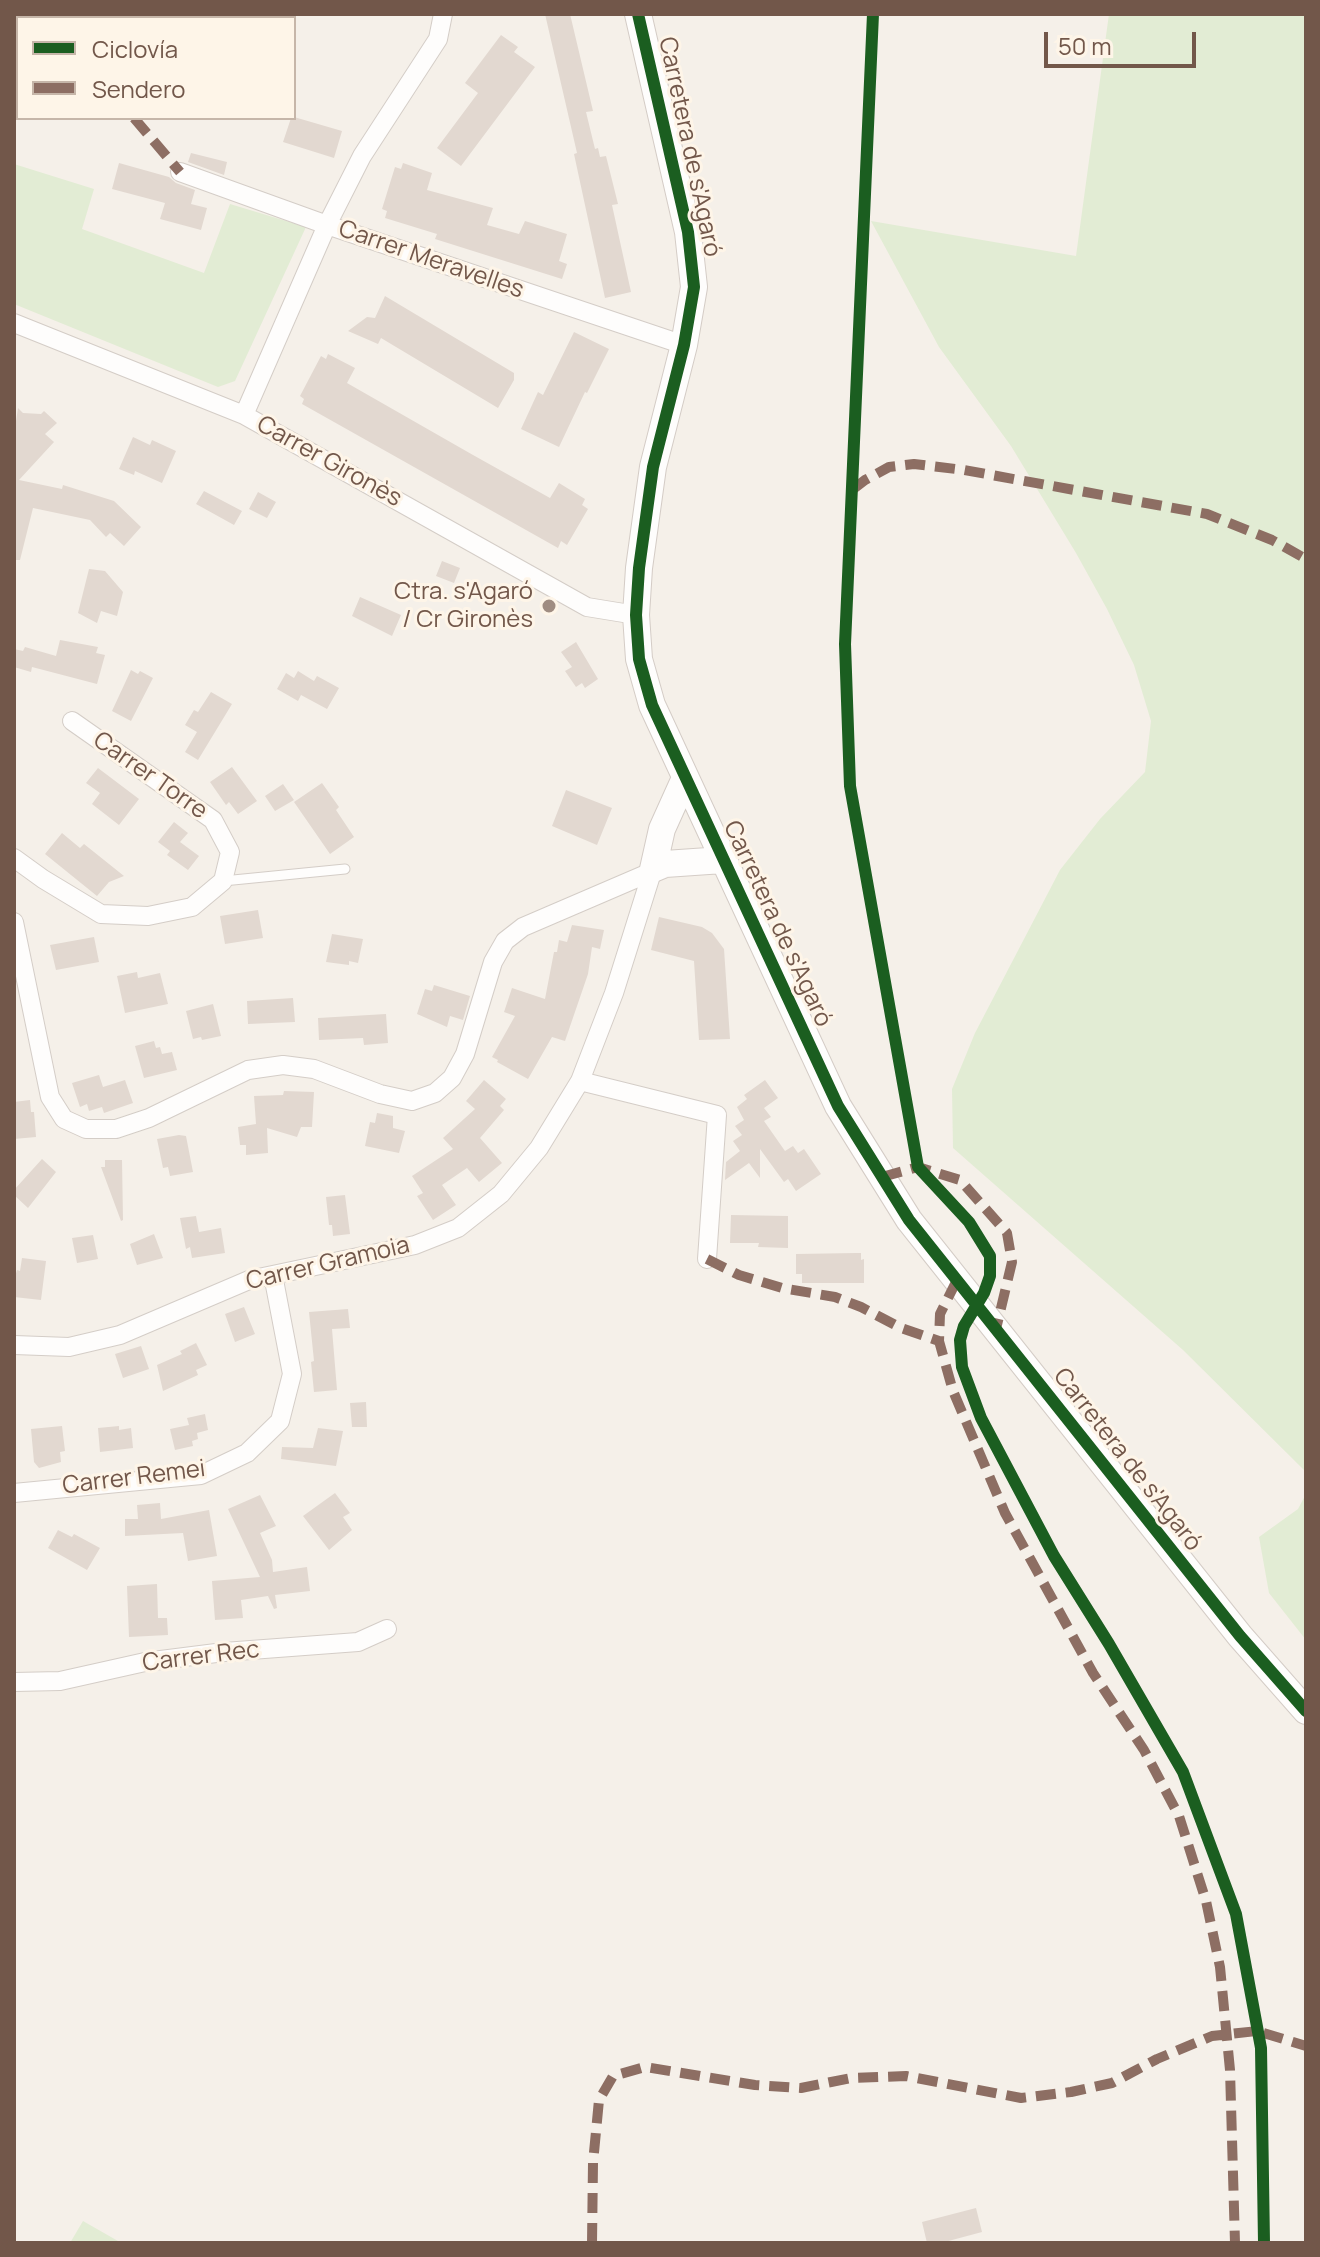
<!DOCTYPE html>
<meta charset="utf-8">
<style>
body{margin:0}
#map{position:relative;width:1320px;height:2257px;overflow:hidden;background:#f5f0e9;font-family:Manrope,sans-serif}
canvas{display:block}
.frame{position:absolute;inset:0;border:16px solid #72574a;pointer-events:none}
.legend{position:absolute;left:16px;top:16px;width:280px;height:104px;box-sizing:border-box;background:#fef5e8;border:2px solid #c6b6a9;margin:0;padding:10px 14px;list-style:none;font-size:24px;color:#72574a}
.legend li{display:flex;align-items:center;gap:16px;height:40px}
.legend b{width:40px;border:2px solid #c6b6a9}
.scale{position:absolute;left:1044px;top:32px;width:152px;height:36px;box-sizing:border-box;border:4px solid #72574a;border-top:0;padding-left:10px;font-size:24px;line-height:28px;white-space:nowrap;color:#72574a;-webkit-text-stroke:6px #fef5e8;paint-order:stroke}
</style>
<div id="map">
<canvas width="1320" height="2257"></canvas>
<div class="frame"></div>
<ul class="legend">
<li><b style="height:10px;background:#1b5e20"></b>Ciclovía</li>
<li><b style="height:10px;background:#8d6e63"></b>Sendero</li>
</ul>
<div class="scale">50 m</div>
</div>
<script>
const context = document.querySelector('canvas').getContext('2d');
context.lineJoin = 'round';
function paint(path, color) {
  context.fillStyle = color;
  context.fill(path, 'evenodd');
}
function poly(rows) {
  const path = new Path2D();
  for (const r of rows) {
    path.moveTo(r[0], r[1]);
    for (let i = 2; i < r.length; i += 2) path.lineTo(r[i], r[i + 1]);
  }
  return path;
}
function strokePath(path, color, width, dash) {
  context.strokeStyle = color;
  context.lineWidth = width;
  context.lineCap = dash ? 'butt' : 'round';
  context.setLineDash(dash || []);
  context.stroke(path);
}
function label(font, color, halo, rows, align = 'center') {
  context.font = font + ' Manrope,sans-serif';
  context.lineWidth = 6;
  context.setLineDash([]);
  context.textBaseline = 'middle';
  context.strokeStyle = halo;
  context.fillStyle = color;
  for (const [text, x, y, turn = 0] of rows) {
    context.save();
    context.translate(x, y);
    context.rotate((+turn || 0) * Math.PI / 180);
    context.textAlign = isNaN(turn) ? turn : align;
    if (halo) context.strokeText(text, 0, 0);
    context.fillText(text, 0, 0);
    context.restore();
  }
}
paint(poly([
 [1109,14,1306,14,1306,1472,1183,1350,953,1148,952,1089,975,1033,1060,870,1100,819,1145,772,1151,721,1134,665,1107,609,1076,553,1011,446,939,347,871,221,1076,256],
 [14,164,94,189,82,229,204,273,230,204,306,227,235,381,218,387,14,304],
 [1306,1494,1306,1640,1269,1593,1259,1537,1298,1509],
 [83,2221,118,2241,117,2243,70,2243]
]), '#e2ecd4');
paint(poly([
 [545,14,570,14,593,111,586,112,595,149,598,148,600,157,606,156,618,204,612,205,631,292,605,298,574,154,577,153],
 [501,35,518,47,514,52,535,67,461,166,437,148,478,93,465,83],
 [294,117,342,131,334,158,283,142,291,118],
 [191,153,227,162,224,175,188,162],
 [119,163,169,177,176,183,195,190,191,204,207,208,201,230,160,219,165,203,112,189],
 [403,163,432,173,427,190,493,208,487,225,519,234,525,221,567,234,559,261,567,264,562,279,435,239,437,234,385,218,387,211,382,209,395,167,401,169],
 [385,296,514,373,514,380,498,408,381,338,378,344,348,331,367,317,375,318],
 [574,332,609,349,587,393,585,392,559,447,521,429,538,392,543,395],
 [328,354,355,368,347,383,473,455,550,498,559,483,585,499,582,505,588,509,567,545,561,541,558,548,302,404,304,399,300,396,321,356,326,359],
 [18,408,23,413,41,414,44,411,57,423,45,434,54,442,19,480,62,489,63,485,114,501,141,527,124,546,110,533,106,537,90,520,33,508,20,560,14,560,14,421,16,421],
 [133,437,150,445,152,440,176,451,162,483,135,471,134,475,119,469],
 [204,491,242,511,234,525,196,504],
 [258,492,276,502,267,518,249,509],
 [442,561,460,568,454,583,436,576],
 [89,569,105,571,123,592,117,616,101,611,97,623,78,613],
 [360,597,401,615,392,636,352,616],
 [60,640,98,647,96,653,105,655,97,684,32,667,31,672,14,667,14,649,23,651,25,647,56,656],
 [576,642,598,679,585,688,582,683,576,687,565,671,572,667,561,652],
 [131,670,138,674,140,671,153,678,131,721,112,711],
 [298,671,314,681,317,676,339,688,327,709,301,695,298,701,277,689,286,673,294,678],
 [211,692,232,704,198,760,185,752,197,732,185,725,194,710,198,712],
 [232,767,257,801,238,814,229,802,226,805,210,782],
 [98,768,139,799,119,825,92,804,100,793,86,783],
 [322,783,339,807,336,810,354,837,330,854,294,802],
 [283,784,294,800,275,811,265,796],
 [566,790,612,808,597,845,552,826],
 [174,822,188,833,180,842,199,856,188,870,167,855,170,851,158,842],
 [62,833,80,848,84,844,124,876,109,882,97,896,45,854],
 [258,910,263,938,225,944,220,916],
 [659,917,702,927,712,933,724,949,730,1039,699,1040,694,961,651,950],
 [572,925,604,930,600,949,592,947,588,974,565,1041,552,1037,528,1079,497,1062,498,1060,492,1057,515,1016,504,1012,512,988,545,999,554,952,557,952,559,940,567,942],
 [332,934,363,939,358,963,349,961,349,965,326,962],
 [94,937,99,962,56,970,50,945],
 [137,972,138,978,160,973,168,1004,125,1013,117,976],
 [434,985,470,996,463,1020,450,1016,447,1027,417,1014,425,989,432,991],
 [293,998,295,1022,248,1024,247,1001],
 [213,1004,221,1036,202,1040,201,1037,193,1039,186,1011],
 [386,1014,388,1043,364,1045,363,1038,319,1040,318,1018],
 [154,1041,156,1048,160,1047,162,1054,172,1052,177,1070,144,1078,135,1046],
 [99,1075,103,1087,125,1080,133,1103,104,1113,102,1107,89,1111,87,1104,80,1107,72,1083],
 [484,1080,506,1099,500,1106,504,1110,480,1138,502,1163,479,1182,467,1168,442,1185,456,1205,433,1220,417,1196,423,1193,412,1176,453,1149,443,1138,475,1109,466,1101],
 [765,1080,778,1098,764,1108,771,1117,764,1121,785,1151,793,1146,798,1153,804,1149,821,1174,796,1191,788,1179,784,1182,760,1149,760,1178,749,1163,725,1180,726,1162,740,1151,733,1141,742,1135,735,1126,744,1120,737,1107,747,1099,744,1095],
 [284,1091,314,1092,312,1127,301,1127,297,1137,267,1128,268,1153,246,1155,246,1145,240,1145,238,1127,256,1124,254,1096,283,1095],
 [30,1100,31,1112,34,1112,36,1137,14,1139,14,1102],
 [377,1113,393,1116,393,1128,405,1131,399,1153,365,1146,370,1122,375,1123],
 [179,1135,186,1136,193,1172,170,1176,168,1167,163,1168,157,1139],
 [42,1159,56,1172,28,1208,14,1195,14,1190],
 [105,1160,122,1160,123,1220,121,1221,101,1167,105,1167],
 [345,1195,350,1234,333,1236,332,1225,329,1225,326,1197],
 [731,1215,788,1216,788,1248,758,1247,759,1243,730,1243],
 [196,1216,199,1232,221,1228,225,1253,192,1258,190,1247,186,1249,180,1218],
 [154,1234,163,1258,137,1265,130,1244],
 [93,1235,98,1259,77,1263,72,1238],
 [856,1253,861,1253,861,1260,864,1259,864,1283,802,1283,802,1274,796,1274,796,1254],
 [22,1258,46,1261,41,1300,14,1297,14,1280,17,1270,20,1271],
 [244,1307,255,1334,235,1342,225,1314],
 [348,1309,350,1328,332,1329,337,1390,314,1392,311,1362,314,1361,309,1312],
 [196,1343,207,1365,196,1370,198,1375,163,1391,157,1365,182,1354,180,1351],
 [141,1346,149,1369,123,1378,115,1354],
 [366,1402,367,1427,352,1427,350,1403],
 [205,1414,208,1430,197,1433,198,1439,192,1441,193,1446,175,1450,170,1429,189,1425,187,1418],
 [62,1426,65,1451,60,1452,61,1462,39,1468,34,1462,31,1429],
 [119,1426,119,1430,131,1428,133,1448,100,1452,98,1428],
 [318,1428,343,1431,336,1466,281,1459,282,1447,313,1448],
 [335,1493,350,1513,343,1517,352,1530,329,1550,303,1516],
 [260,1495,276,1526,260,1533,272,1560,273,1572,307,1567,310,1591,275,1595,277,1608,274,1609,268,1596,241,1600,243,1618,215,1620,212,1581,260,1577,228,1509],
 [160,1503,161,1519,209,1510,217,1556,188,1561,183,1533,125,1536,125,1519,138,1519,137,1505],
 [58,1530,72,1537,74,1534,100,1548,87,1570,48,1548],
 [157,1584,158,1618,167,1618,168,1635,129,1637,127,1586],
 [976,2208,982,2232,941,2243,927,2243,922,2222]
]), '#e2d8d0');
const lane = poly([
 [223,881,345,869]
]);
const street = poly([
 [180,172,327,225,684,345],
 [14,323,244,415,587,607,636,615],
 [244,415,327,225,362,156,438,39,443,14],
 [14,858,43,879,101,914,148,916,192,907,223,881,230,852,213,820,72,721],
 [14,922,50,1097,64,1119,86,1129,116,1129,149,1118,248,1070,283,1065,314,1069,380,1094,412,1101,435,1093,452,1078,465,1054,493,962,505,941,523,927,644,875,651,874],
 [580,1081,717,1115,707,1259],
 [14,1345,69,1347,120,1335,249,1280,415,1245,458,1228,501,1194,539,1148,580,1081,614,993,653,869],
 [14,1493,201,1475,247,1453,280,1421,292,1374,273,1275],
 [14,1682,60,1681,145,1662,224,1652,358,1642,387,1629]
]);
const secondary = poly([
 [638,14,688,232,694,287,684,345,653,467,639,568,636,615,639,659,652,705,838,1106,909,1220,1240,1636,1306,1711],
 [653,869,662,829,685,778],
 [653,869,665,864,723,860]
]);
strokePath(lane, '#d4cdc7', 11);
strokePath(street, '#d4cdc7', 20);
strokePath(secondary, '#d4ccc6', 28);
strokePath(lane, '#fefdfc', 9);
strokePath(street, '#fefdfc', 18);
strokePath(secondary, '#fefdfc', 26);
strokePath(poly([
 [14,74,18,75],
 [134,118,180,172],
 [852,490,865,480,889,467,914,464,964,470,1207,514,1272,540,1306,559],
 [882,1177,918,1167,960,1180,1007,1233,1012,1262,996,1329],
 [707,1259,739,1275,782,1288,835,1297,861,1307,901,1328,939,1341],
 [957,1280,940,1314,939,1341,953,1391,1005,1513,1093,1673,1144,1750,1179,1816,1206,1901,1220,1967,1230,2070,1235,2243],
 [592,2243,593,2163,599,2100,613,2076,645,2067,755,2085,801,2088,851,2078,906,2076,1021,2098,1071,2092,1112,2083,1157,2059,1212,2036,1257,2031,1306,2046]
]), '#8d6e63', 10, [20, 10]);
strokePath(poly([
 [638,14,688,232,694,287,684,345,653,467,639,568,636,615,639,659,652,705,838,1106,909,1220,1240,1636,1306,1711],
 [873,14,845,644,850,786,918,1167,969,1222,990,1256,990,1276,984,1293,964,1326,960,1340,962,1367,981,1418,1054,1556,1109,1644,1183,1772,1236,1914,1261,2048,1264,2243]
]), '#1b5e20', 12);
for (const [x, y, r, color] of [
 [549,606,8,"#a08d82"]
]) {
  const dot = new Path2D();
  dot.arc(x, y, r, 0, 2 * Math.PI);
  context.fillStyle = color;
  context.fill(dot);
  strokePath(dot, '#fef5e8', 3);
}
label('24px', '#72574a', '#fef5e8', [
 ["Carretera de s'Agaró",689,147,78],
 ["Carrer Meravelles",431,260,19],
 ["Carrer Gironès",329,462,29],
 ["Carrer Torre",150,776,35],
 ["Carretera de s'Agaró",777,924,65],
 ["Carrer Gramoia",328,1264,-13],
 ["Carretera de s'Agaró",1127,1460,52],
 ["Carrer Remei",134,1478,-7],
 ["Carrer Rec",201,1657,-7]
]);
label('24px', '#72574a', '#fef5e8', [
 ["Ctra. s'Agaró",533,592],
 ["/ Cr Gironès",533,620]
], 'right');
</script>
